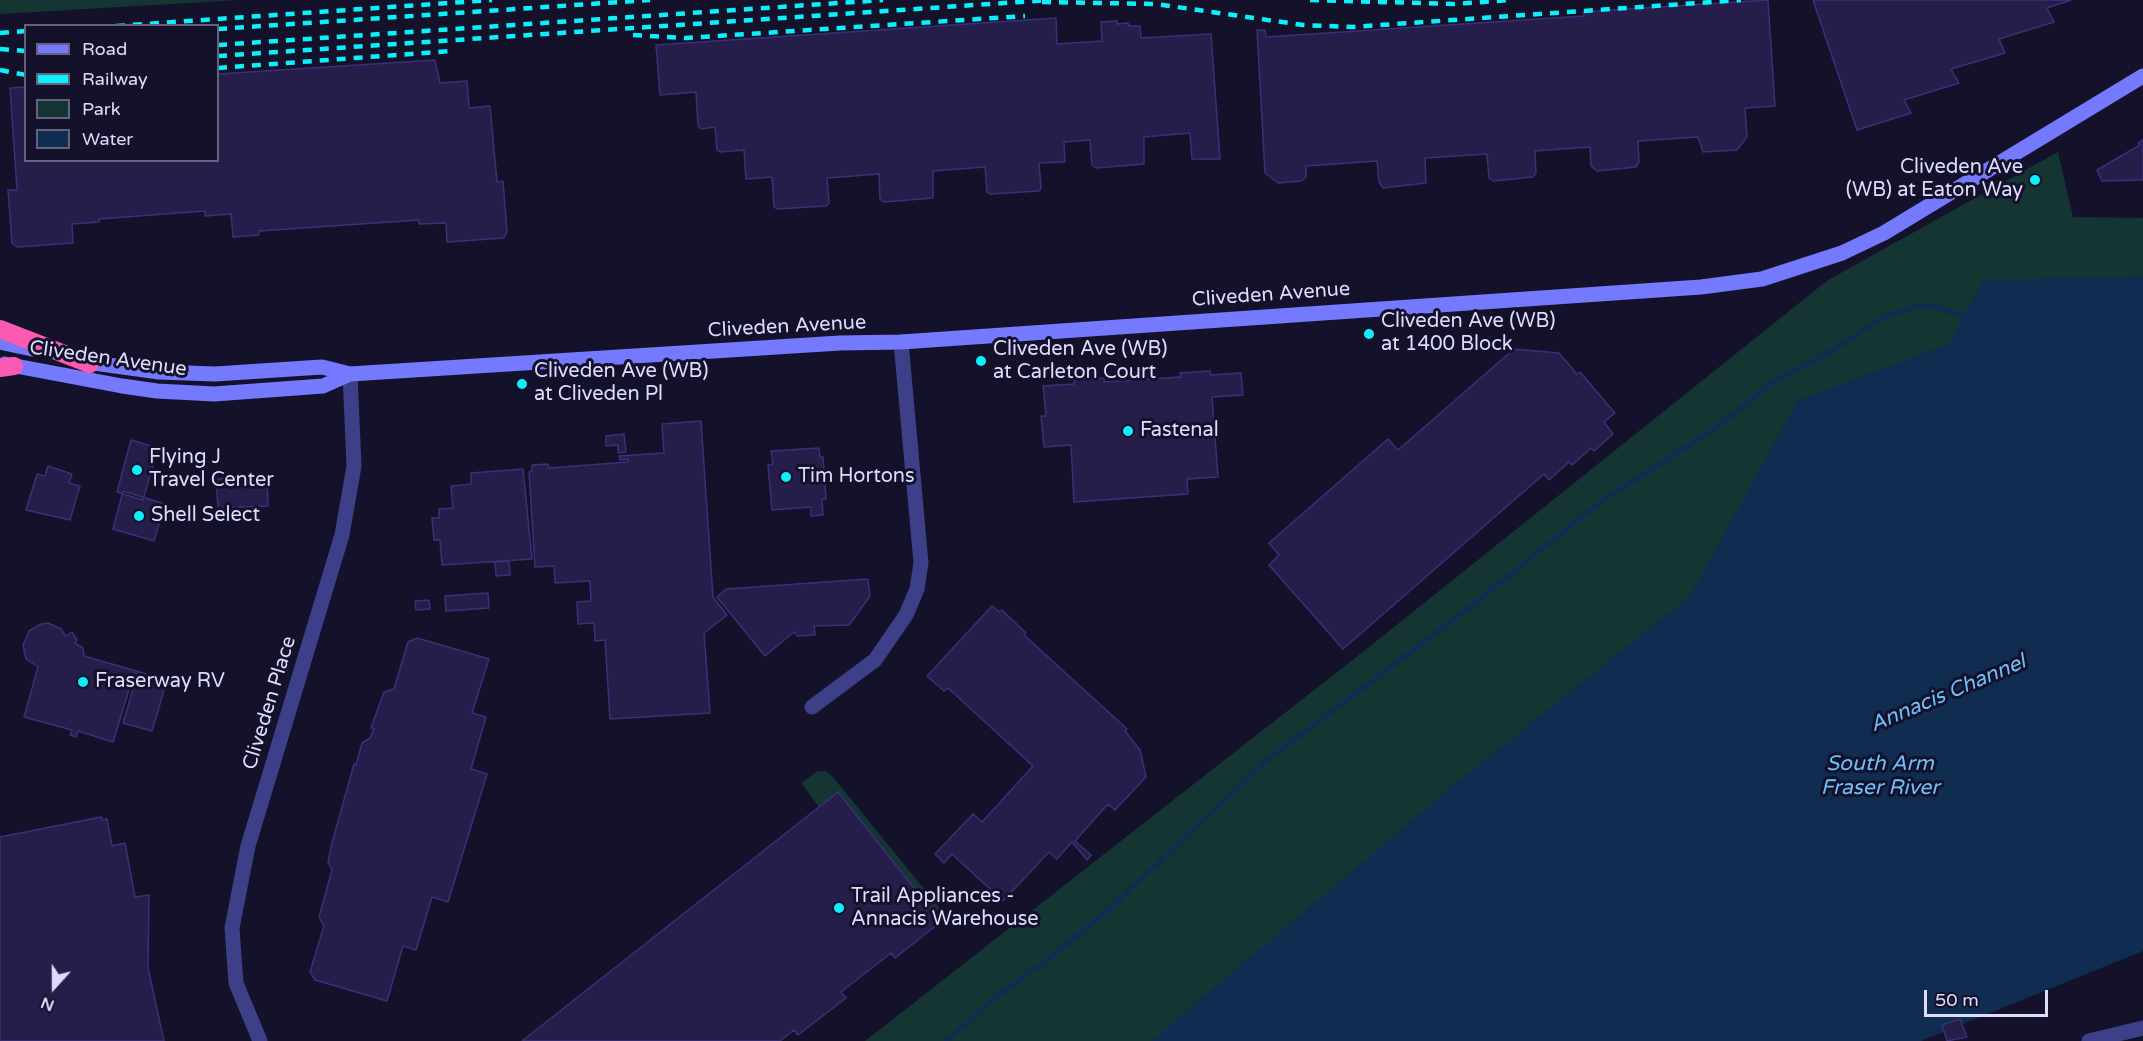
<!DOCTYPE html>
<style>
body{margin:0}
#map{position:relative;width:2143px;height:1041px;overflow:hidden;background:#14112b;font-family:"Varela Round",sans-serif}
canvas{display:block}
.legend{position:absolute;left:24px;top:24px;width:195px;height:138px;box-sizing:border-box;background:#14112b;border:2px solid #65627f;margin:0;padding:8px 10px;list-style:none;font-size:18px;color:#dedcfe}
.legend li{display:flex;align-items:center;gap:12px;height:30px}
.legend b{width:30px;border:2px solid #65627f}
.north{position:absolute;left:24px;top:957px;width:60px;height:60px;-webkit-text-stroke:4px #14112b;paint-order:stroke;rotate:201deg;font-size:16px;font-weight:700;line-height:24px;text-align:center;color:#dedcfe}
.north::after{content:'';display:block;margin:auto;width:21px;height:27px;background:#dedcfe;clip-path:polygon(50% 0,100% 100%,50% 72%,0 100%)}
.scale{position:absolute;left:1924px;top:990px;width:124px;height:27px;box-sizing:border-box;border:3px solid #dedcfe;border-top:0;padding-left:8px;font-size:18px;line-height:21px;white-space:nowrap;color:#dedcfe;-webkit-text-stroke:4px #14112b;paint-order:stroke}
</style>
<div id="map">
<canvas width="2143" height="1041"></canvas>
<ul class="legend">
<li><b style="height:8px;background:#7579fd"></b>Road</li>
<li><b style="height:8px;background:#0bf0fb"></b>Railway</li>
<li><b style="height:16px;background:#153532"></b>Park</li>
<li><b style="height:16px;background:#102c50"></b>Water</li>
</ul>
<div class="north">N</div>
<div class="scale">50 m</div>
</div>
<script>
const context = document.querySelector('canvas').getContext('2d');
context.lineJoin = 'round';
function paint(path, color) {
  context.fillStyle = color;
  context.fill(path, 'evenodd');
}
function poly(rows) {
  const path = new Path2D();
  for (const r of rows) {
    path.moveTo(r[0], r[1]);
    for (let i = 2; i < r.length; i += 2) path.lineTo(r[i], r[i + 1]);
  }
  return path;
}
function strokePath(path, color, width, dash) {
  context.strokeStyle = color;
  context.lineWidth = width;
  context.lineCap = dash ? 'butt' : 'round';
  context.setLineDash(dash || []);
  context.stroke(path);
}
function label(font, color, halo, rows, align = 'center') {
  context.font = font + ' "Varela Round",sans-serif';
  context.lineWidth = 6;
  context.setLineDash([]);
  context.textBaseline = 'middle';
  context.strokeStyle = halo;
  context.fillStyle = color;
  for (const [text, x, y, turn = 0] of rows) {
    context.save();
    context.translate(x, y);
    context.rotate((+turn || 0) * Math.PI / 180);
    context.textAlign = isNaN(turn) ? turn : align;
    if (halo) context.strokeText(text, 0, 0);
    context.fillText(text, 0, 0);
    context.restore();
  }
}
paint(poly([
 [0,0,240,0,0,14],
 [2058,152,2073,217,2143,218,2143,394,1198,1041,865,1041,1364,651,1828,280],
 [818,771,826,771,833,777,947,917,941,922,838,792,819,807,801,783]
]), '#153532');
paint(poly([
 [2143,276,2143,951,1921,1041,1151,1041,1449,789,1690,596,1797,401,1949,344,1983,280]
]), '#102c50');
strokePath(poly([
 [946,1041,992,1000,1052,956,1107,911,1266,761,1465,611,1599,503,1716,428,1774,381,1830,352,1884,317,1918,306,1933,306,1964,316,1966,320]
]), '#102c50', 5);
const building = poly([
 [1768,0,1775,106,1745,108,1747,137,1737,150,1703,152,1698,137,1638,141,1639,162,1636,167,1597,171,1591,166,1590,147,1535,151,1536,173,1533,177,1493,181,1489,178,1487,154,1425,158,1426,183,1383,188,1379,182,1377,161,1306,166,1306,177,1301,181,1278,183,1265,173,1257,30,1265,30,1266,37,1584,16,1583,12,1768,0],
 [1813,0,2071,0,2047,8,2054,22,1999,39,2005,53,1951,69,1959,83,1904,100,1911,113,1857,130,1813,0],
 [1056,18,1057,44,1102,41,1101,22,1117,21,1117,24,1128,23,1129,26,1140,26,1141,38,1211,34,1220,159,1192,159,1190,133,1144,137,1144,164,1096,168,1092,165,1090,140,1064,142,1065,162,1039,163,1041,188,1039,191,990,194,987,192,985,167,933,171,933,198,884,202,880,199,879,174,827,178,829,203,826,206,777,209,774,207,772,177,746,179,744,150,720,152,717,150,715,127,701,129,698,126,696,92,660,95,656,45,1056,18],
 [435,60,440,83,467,81,469,108,490,106,497,182,503,181,507,232,504,238,447,242,446,223,419,224,419,220,259,231,259,235,233,237,231,214,205,216,205,211,99,219,99,222,72,224,73,243,17,247,12,243,8,190,17,190,10,88,26,87,26,160,218,160,218,74,435,60],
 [2143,140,2143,180,2102,181,2097,170,2140,145,2138,143,2143,140],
 [1514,349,1559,353,1577,374,1580,372,1615,413,1604,422,1613,434,1594,451,1591,448,1572,465,1569,462,1549,480,1544,474,1343,649,1269,565,1279,555,1269,543,1388,439,1398,450,1514,349],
 [1210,371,1211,375,1241,373,1243,395,1212,397,1218,477,1187,479,1188,494,1074,502,1071,445,1044,447,1041,416,1046,416,1043,386,1074,384,1074,380,1104,378,1104,382,1181,377,1180,373,1210,371],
 [701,421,713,597,727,615,704,633,710,713,610,719,605,640,595,641,594,623,578,624,577,602,591,601,590,581,555,583,554,566,535,567,529,472,532,471,532,465,548,464,549,468,628,462,628,459,620,460,619,456,664,453,662,424,701,421],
 [624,434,626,452,618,453,618,445,606,446,606,436,624,434],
 [131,440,158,448,143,500,117,492,131,440],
 [819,448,820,457,823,457,826,499,822,499,823,515,811,516,811,507,772,510,768,465,773,464,771,451,819,448],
 [48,466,72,474,69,483,80,486,70,520,26,510,37,474,45,476,48,466],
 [523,469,532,559,442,565,440,540,434,540,432,518,439,518,439,509,453,508,451,486,471,484,471,473,523,469],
 [267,476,268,506,218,508,216,479,267,476],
 [123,491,165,504,154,541,113,529,123,491],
 [509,561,510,575,496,576,495,562,509,561],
 [868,579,870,596,849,625,814,626,815,635,798,636,794,632,765,656,717,597,726,589,868,579],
 [488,593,489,608,446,611,445,596,488,593],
 [429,600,430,609,416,610,415,601,429,600],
 [992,606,999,612,1002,610,1026,633,1024,635,1127,729,1125,731,1140,750,1146,777,1115,810,1108,804,1075,841,1091,855,1087,860,1072,842,1057,859,1049,852,1003,901,952,854,944,863,935,854,973,814,982,822,1033,766,948,688,944,691,927,676,992,606],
 [48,623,61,629,66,636,72,632,77,640,75,643,83,648,84,656,171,681,171,683,134,673,113,742,78,731,76,737,70,735,72,730,24,717,38,667,26,659,23,645,29,631,41,624,48,623],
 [417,638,489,659,472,713,486,717,471,769,487,774,448,902,432,897,416,950,403,946,387,1001,315,980,310,972,324,926,319,917,332,870,328,862,332,843,354,764,356,765,362,743,370,738,374,728,371,728,384,692,394,689,408,642,417,638],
 [136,679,165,687,152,731,123,723,136,679],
 [838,792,941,922,895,958,891,953,841,992,846,998,798,1035,794,1030,780,1041,522,1041,838,792],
 [101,817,102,820,107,819,112,846,125,843,135,897,149,895,148,968,164,1041,0,1041,0,837,101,817],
 [1960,1019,1967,1037,1947,1041,1942,1025,1960,1019]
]);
paint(building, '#251e4b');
strokePath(building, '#3a3077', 1.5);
strokePath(poly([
 [812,707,875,660,906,615,917,589,921,563,901,342],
 [260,1041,236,983,232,928,248,846,342,535,354,466,350,374],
 [2089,1041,2143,1028]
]), '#3d3f89', 15);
strokePath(poly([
 [0,342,32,349],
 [79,361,159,372,215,374,322,367,350,374,840,343,901,342,1701,287,1762,279,1842,253,1884,233,2143,76],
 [5,364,122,386,157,391,214,394,323,386,350,374]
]), '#7579fd', 15);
strokePath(poly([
 [0,329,90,364],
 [0,368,14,366]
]), '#fc59b0', 18);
strokePath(poly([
 [1310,0,1454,4,1511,0],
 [1042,2,1156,4,1303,25,1352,27,1741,0],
 [116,26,492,0],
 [218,29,650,0],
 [0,33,26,31],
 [633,35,686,38,1025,16],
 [218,45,883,0],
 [0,49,26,51],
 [218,56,1049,0],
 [218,68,451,51],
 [0,70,26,75]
]), '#0bf0fb', 4.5, [9, 8]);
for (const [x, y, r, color] of [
 [2035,180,6,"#0bf0fb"],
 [1369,334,6,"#0bf0fb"],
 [981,361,6,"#0bf0fb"],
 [522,384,6,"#0bf0fb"],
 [1128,431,6,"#0bf0fb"],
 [137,470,6,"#0bf0fb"],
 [786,477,6,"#0bf0fb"],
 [139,516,6,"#0bf0fb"],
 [83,682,6,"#0bf0fb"],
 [839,908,6,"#0bf0fb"]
]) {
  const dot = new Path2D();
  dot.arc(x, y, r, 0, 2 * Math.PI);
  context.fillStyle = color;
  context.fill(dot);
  strokePath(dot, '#14112b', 2);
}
label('20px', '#dedcfe', '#14112b', [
 ["Cliveden Ave",2023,168,"right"],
 ["(WB) at Eaton Way",2023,191,"right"],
 ["Cliveden Ave (WB)",1381,322],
 ["at 1400 Block",1381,345],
 ["Cliveden Ave (WB)",993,350],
 ["at Carleton Court",993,373],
 ["Cliveden Ave (WB)",534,372],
 ["at Cliveden Pl",534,395],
 ["Fastenal",1140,431],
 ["Flying J",149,458],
 ["Travel Center",149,481],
 ["Tim Hortons",798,477],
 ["Shell Select",151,516],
 ["Fraserway RV",95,682],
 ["Trail Appliances -",851,897],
 ["Annacis Warehouse",851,920]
], 'left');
label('20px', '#dedcfe', '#14112b', [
 ["Cliveden Avenue",1271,295,-4],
 ["Cliveden Avenue",787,327,-3],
 ["Cliveden Avenue",108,359,8],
 ["Cliveden Place",270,703,-73]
]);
label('italic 21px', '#6cc1fd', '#14112b', [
 ["Annacis Channel",1948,694,-23],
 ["South Arm",1880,764],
 ["Fraser River",1880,788]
]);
</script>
